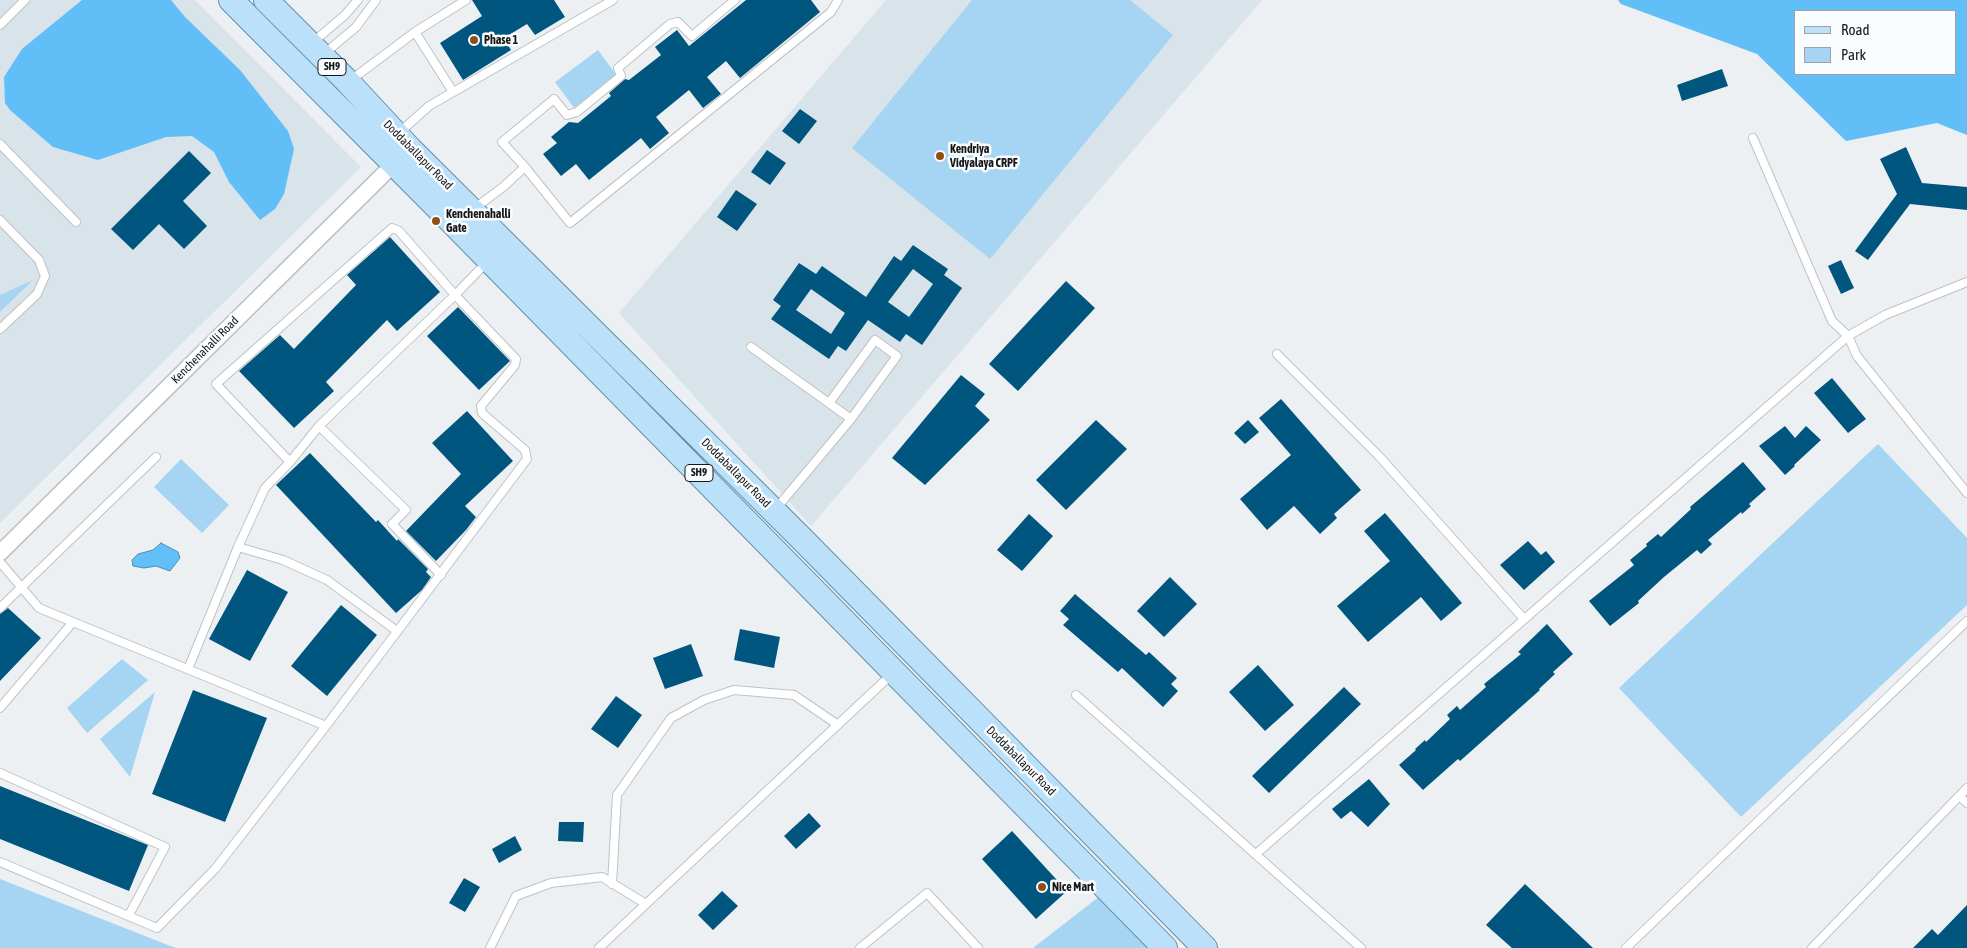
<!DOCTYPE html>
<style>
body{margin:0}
#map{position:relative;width:1967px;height:948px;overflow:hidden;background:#ecf0f2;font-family:"Asap Condensed",sans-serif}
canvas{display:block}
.legend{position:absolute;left:1794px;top:10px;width:162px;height:65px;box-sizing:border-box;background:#fafdff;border:1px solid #9fa1a3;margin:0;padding:6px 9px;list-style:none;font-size:15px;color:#161818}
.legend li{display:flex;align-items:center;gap:10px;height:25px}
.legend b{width:25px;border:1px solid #9fa1a3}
</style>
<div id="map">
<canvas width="1967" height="948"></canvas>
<ul class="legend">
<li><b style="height:6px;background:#bbe1fa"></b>Road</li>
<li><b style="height:14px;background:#a6d4f3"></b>Park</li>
</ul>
</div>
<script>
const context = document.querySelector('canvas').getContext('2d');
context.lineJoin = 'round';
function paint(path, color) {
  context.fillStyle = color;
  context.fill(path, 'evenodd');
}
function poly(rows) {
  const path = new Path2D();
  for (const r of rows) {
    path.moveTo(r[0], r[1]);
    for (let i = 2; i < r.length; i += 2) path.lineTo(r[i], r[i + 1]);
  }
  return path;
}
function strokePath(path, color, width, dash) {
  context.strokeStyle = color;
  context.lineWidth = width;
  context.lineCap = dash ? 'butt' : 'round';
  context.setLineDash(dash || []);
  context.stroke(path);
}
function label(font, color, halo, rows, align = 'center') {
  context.font = font + ' "Asap Condensed",sans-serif';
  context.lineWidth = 5;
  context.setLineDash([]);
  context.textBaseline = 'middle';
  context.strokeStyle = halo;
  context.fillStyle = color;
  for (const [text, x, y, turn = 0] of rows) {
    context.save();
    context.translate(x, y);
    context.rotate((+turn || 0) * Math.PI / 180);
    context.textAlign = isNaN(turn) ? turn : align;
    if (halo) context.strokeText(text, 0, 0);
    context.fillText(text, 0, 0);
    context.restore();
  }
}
paint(poly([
 [0,0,195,0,361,167,0,523],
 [886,0,1262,0,811,526,619,313]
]), '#d8e3ea');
paint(poly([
 [972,0,1130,0,1173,35,990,259,852,148],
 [598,50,617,76,574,108,555,82],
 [33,280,0,312,0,295],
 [1878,444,1967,538,1967,605,1741,817,1619,688],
 [181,459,229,505,202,533,154,487],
 [122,659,148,680,87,733,67,708],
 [155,692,130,777,100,739],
 [0,879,173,947,177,948,0,948],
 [1100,896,1149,948,1033,948]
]), '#a6d4f3');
paint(poly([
 [82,0,171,0,185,17,240,70,288,131,294,149,284,194,275,209,260,220,229,182,214,152,192,136,166,137,98,160,53,147,10,110,5,103,4,77,22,49],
 [1618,0,1967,0,1967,135,1937,123,1846,141,1757,54,1621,4],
 [1956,11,1956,74,1796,74,1796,11]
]), '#61bef7');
const water = poly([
 [161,543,178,552,180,558,170,571,156,566,144,568,133,566,132,560,138,554,153,550,161,543]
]);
paint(water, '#62bff8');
strokePath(water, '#4b8db5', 1);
paint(poly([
 [472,0,554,0,565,17,535,35,527,24,504,38,511,50,463,80,440,43,482,16],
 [746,0,811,0,820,12,740,78,726,61,707,77,721,94,703,108,689,90,656,117,669,133,650,149,641,138,589,180,576,164,561,176,543,154,557,143,551,137,569,122,578,123,611,96,609,93,625,79,629,80,661,55,655,47,677,30,689,46],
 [1722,69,1728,86,1682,101,1677,85],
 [800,109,817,121,799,144,782,131],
 [1906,147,1922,183,1967,187,1967,210,1910,204,1868,260,1855,251,1897,194,1880,159],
 [767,150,786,163,770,185,751,172],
 [189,151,211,173,183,201,207,226,184,249,159,224,133,250,111,229],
 [736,190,757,204,737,231,717,217],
 [390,237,440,292,397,331,387,320,326,382,334,391,294,428,239,371,280,335,294,349,356,285,347,275],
 [913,245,948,269,944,275,962,288,922,345,906,334,900,342,868,320,846,351,838,346,829,359,771,319,781,306,773,300,799,263,816,274,822,266,866,297,894,256,901,261],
 [913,269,933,284,909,317,888,302],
 [811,289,845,313,831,334,796,310],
 [1841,260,1854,288,1841,294,1828,266],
 [1066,281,1095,308,1018,391,989,364],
 [458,307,510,361,479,390,427,336],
 [961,375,985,394,975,406,990,420,925,485,892,458],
 [1832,378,1866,419,1848,433,1814,393],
 [1281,399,1361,490,1334,514,1337,518,1320,534,1294,506,1267,530,1240,499,1291,455,1259,418],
 [467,411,513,461,465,506,476,517,466,530,436,561,406,531,461,474,432,443],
 [1096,420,1127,449,1066,510,1036,480],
 [1248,420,1259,432,1245,444,1234,433],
 [1785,426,1795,438,1806,426,1821,440,1794,465,1795,466,1785,475,1759,446],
 [310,453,376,522,378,520,397,541,398,539,428,569,426,572,431,577,422,590,396,613,276,485],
 [1743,462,1766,489,1749,504,1751,506,1742,514,1741,512,1708,540,1712,544,1701,554,1697,550,1664,577,1638,601,1639,603,1610,626,1589,601,1634,565,1630,560,1647,546,1646,544,1658,534,1661,537,1691,509,1690,507],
 [1385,513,1462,603,1441,621,1421,597,1368,642,1337,606,1390,561,1364,531],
 [1029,514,1053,536,1022,571,997,550],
 [1528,541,1541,555,1546,551,1555,562,1524,590,1500,565],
 [247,570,288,592,250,661,209,639],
 [1170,577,1197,604,1164,637,1137,611],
 [1075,594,1146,655,1149,652,1177,678,1171,684,1178,691,1163,707,1122,668,1118,672,1063,625,1069,619,1060,611],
 [341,605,377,635,327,696,291,666],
 [8,608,41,638,0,681,0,614],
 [1547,624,1573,654,1553,672,1555,674,1539,689,1540,690,1460,761,1458,759,1423,790,1399,765,1416,750,1415,749,1425,740,1426,742,1450,719,1447,715,1457,706,1460,710,1486,687,1484,684,1521,654,1518,652],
 [740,629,780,637,774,668,734,660],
 [691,644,703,676,665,689,653,658],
 [1258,665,1294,705,1265,731,1229,692],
 [1344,687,1361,704,1269,793,1252,776],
 [193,690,267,718,225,822,152,794],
 [616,696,642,715,618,748,591,729],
 [1369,779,1390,804,1368,827,1351,811,1341,819,1332,809],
 [0,786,148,845,129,891,0,839],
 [809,813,821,826,796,849,784,836],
 [559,822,584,822,583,842,558,841],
 [1012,831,1067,891,1036,919,982,859],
 [515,836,522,850,499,863,492,849],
 [464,878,480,887,465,912,449,903],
 [1525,884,1593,948,1512,948,1486,925],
 [722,891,738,906,713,930,698,915],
 [1967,905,1967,948,1913,948,1932,929,1938,935]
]), '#00567e');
const lane = poly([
 [0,25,25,0],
 [415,32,453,92],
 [312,43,345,15,358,0],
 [324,54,356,27,376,0],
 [351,80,415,32,466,0],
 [399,133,429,106,613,0],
 [1753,138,1832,321,1848,336,1857,356,1967,493],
 [0,144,76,222],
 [525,167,502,142,554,99,567,115,577,112,621,76,618,68,670,24,678,22,692,36,735,0],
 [475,208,503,187,525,167,570,223,831,12,838,0],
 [0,220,39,260,45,276,37,294,0,329],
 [751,347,851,419],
 [1277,354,1378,455,1524,619],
 [319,426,406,510,392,524,441,575],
 [775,510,851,419,897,356,875,340,829,403],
 [238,547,265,488,290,462],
 [0,562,39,608,326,726,215,869,157,928,0,862],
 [0,608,156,457],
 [188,669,238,547,283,560,327,580,397,631],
 [1076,695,1361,948],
 [0,708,73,622],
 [326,726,527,459,525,450,482,413,481,406,515,365,516,359,455,295,399,231,392,228,216,384,290,462,319,426,455,295,488,261],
 [0,773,165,847,129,915],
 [1959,796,1967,803],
 [1256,854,1848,336,1885,315,1967,282],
 [612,884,617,795,671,718,704,700,734,690,794,695,838,725],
 [490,948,516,896,551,883,602,877,646,904],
 [599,948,892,674],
 [860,948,927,893,978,948],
 [1626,948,1967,621],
 [1812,948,1967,788]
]);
const street = poly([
 [0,553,400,158]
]);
const primary = poly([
 [231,0,445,215,1165,948],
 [266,0,348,82,410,149,802,539,1205,948]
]);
strokePath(lane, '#bfc2c5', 10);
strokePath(street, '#bfc2c5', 18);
strokePath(primary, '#648ea8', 26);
strokePath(lane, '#fff', 8);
strokePath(street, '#fff', 15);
strokePath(primary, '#bbe1fa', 24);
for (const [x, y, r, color] of [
 [474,40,5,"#8e5015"],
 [940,156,5,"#8e5015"],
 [436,221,5,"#8e5015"],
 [1042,887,5,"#8e5015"]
]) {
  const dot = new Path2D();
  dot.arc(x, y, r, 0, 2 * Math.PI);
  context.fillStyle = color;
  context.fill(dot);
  strokePath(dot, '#fafdff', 2);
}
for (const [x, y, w] of [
 [332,67,28],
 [699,473,28]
]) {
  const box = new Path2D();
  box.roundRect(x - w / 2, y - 8.5, w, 17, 4);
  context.fillStyle = '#fafdff';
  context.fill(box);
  strokePath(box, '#161818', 1);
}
label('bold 11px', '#161818', null, [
 ["SH9",332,67],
 ["SH9",699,473]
]);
label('bold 12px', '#161818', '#fafdff', [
 ["Phase 1",484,40],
 ["Kendriya",950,149],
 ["Vidyalaya CRPF",950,163],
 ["Kenchenahalli",446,214],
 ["Gate",446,228],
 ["Nice Mart",1052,887]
], 'left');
label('12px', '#161818', '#fafdff', [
 ["Doddaballapur Road",418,155,45],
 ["Kenchenahalli Road",205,350,-45],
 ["Doddaballapur Road",736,473,45],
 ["Doddaballapur Road",1021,761,45]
]);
</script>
